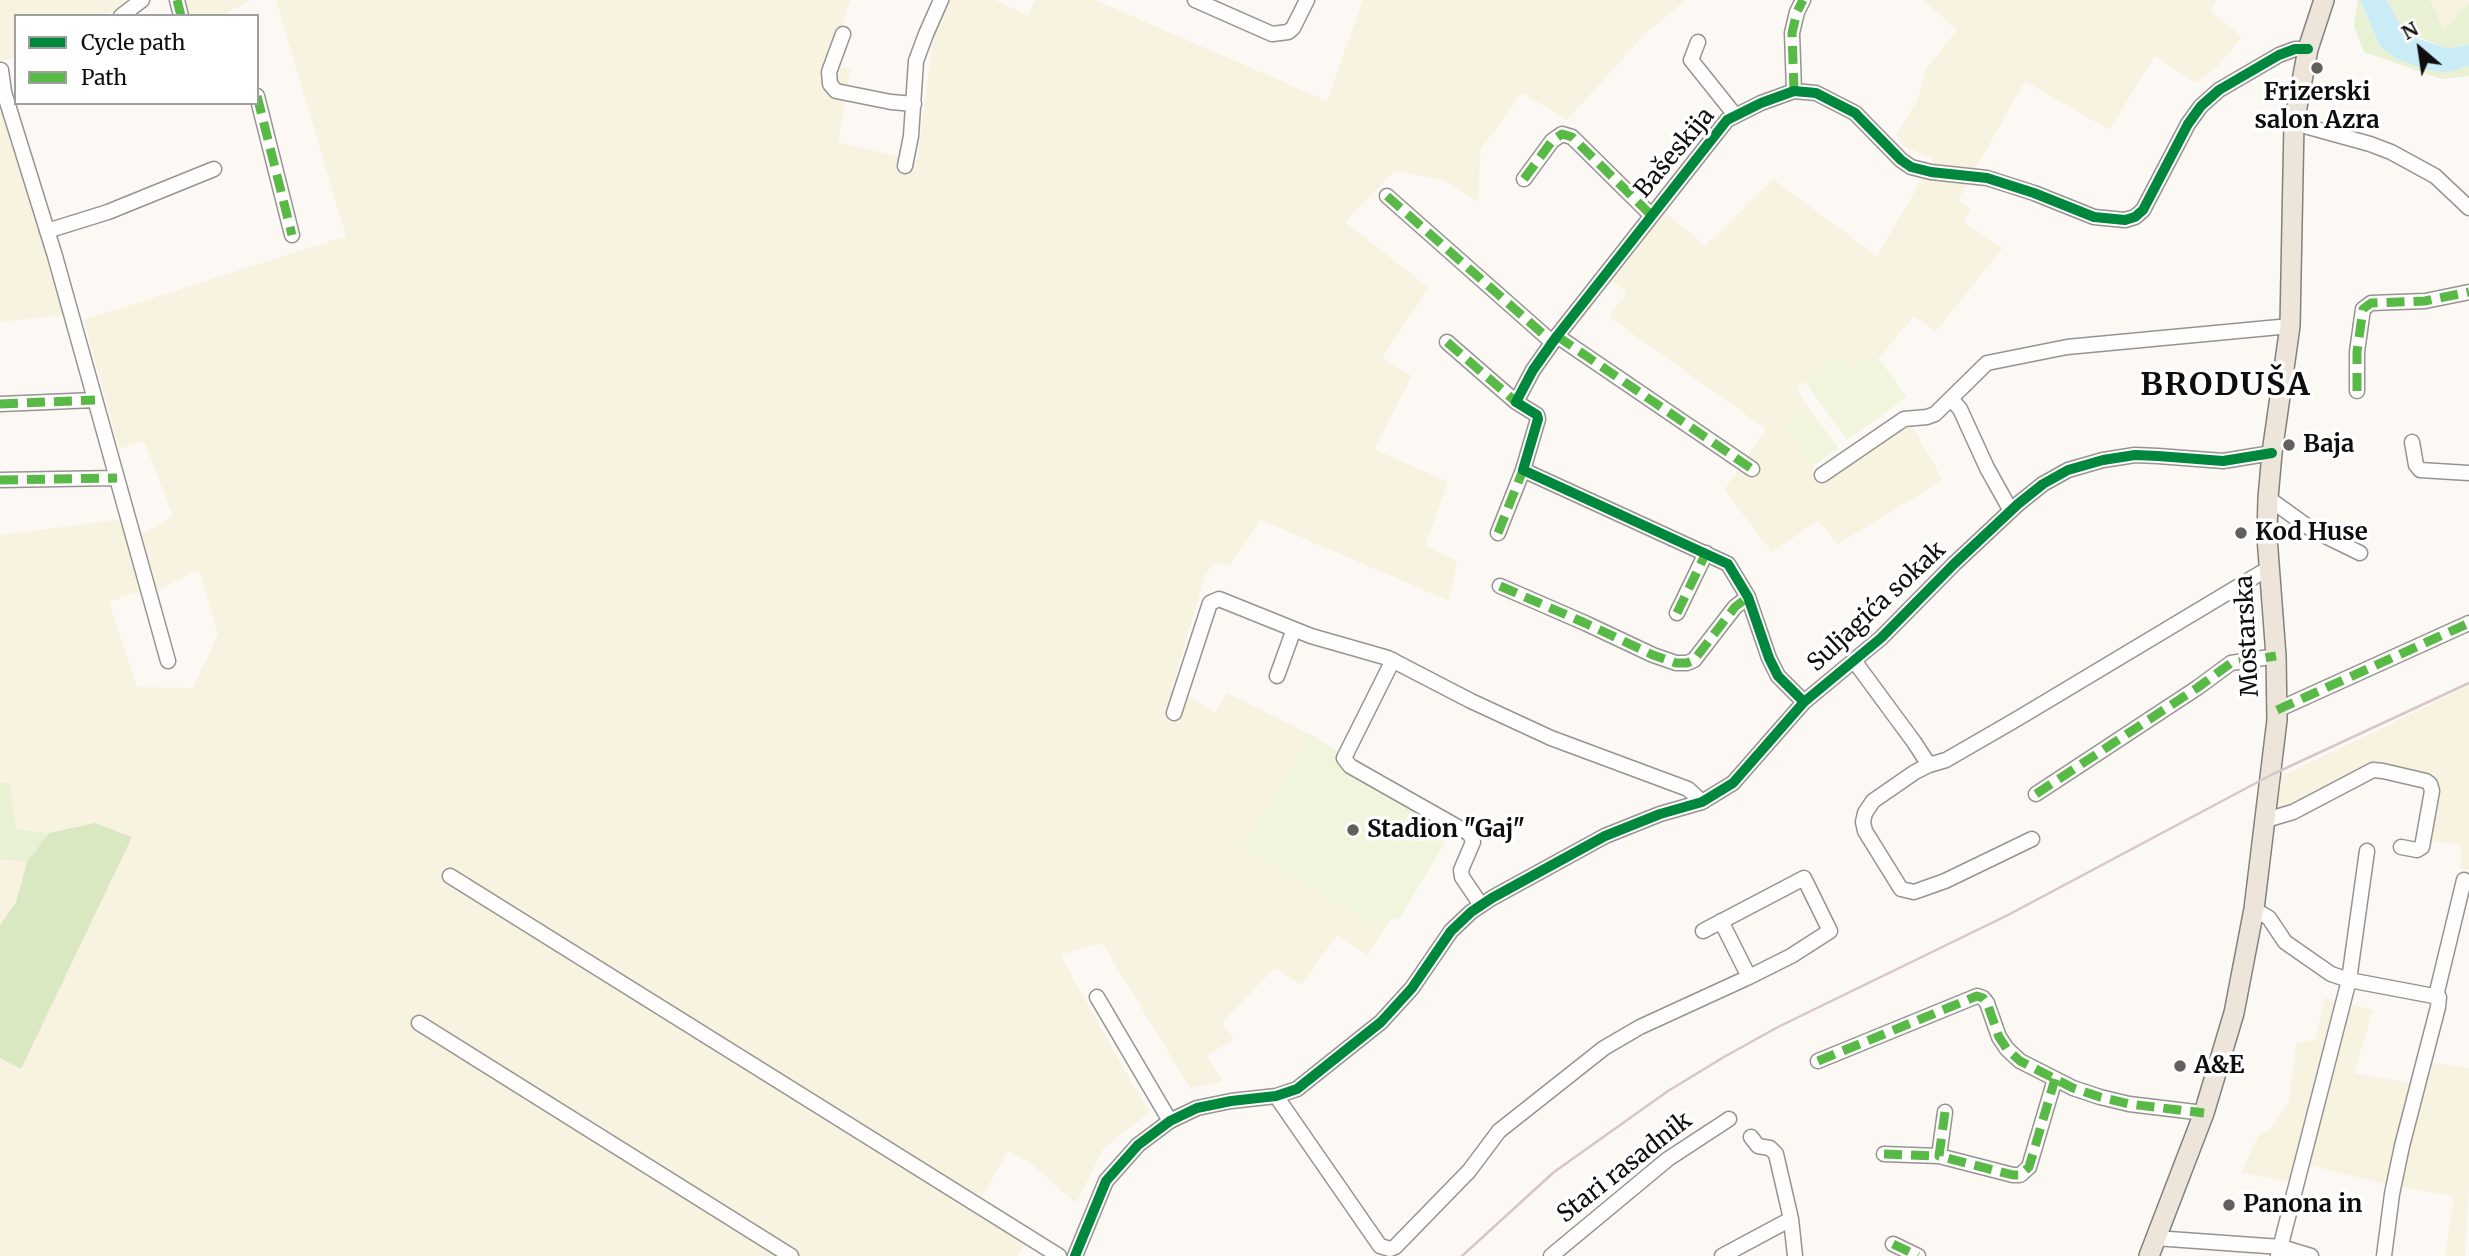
<!DOCTYPE html>
<meta charset="utf-8">
<style>
body{margin:0}
#map{position:relative;width:2469px;height:1256px;overflow:hidden;background:#fcf9f4;font-family:Merriweather,serif}
canvas{display:block}
.legend{position:absolute;left:14px;top:14px;width:245px;height:91px;box-sizing:border-box;background:#fff;border:2px solid #9f9f9f;margin:0;padding:9px 12px;list-style:none;font-size:21px;color:#0e0e0e}
.legend li{display:flex;align-items:center;gap:14px;height:35px}
.legend b{width:35px;border:2px solid #9f9f9f}
.north{position:absolute;left:2385px;top:14px;width:70px;height:70px;-webkit-text-stroke:5px #fff;paint-order:stroke;rotate:331deg;font-size:19px;font-weight:700;line-height:28px;text-align:center;color:#0e0e0e}
.north::after{content:'';display:block;margin:auto;width:24px;height:32px;background:#0e0e0e;clip-path:polygon(50% 0,100% 100%,50% 72%,0 100%)}
</style>
<div id="map">
<canvas width="2469" height="1256"></canvas>
<ul class="legend">
<li><b style="height:9px;background:#00873e"></b>Cycle path</li>
<li><b style="height:9px;background:#58b947"></b>Path</li>
</ul>
<div class="north">N</div>
</div>
<script>
const context = document.querySelector('canvas').getContext('2d');
context.lineJoin = 'round';
function paint(path, color) {
  context.fillStyle = color;
  context.fill(path, 'evenodd');
}
function poly(rows) {
  const path = new Path2D();
  for (const r of rows) {
    path.moveTo(r[0], r[1]);
    for (let i = 2; i < r.length; i += 2) path.lineTo(r[i], r[i + 1]);
  }
  return path;
}
function strokePath(path, color, width, dash) {
  context.strokeStyle = color;
  context.lineWidth = width;
  context.lineCap = dash ? 'butt' : 'round';
  context.setLineDash(dash || []);
  context.stroke(path);
}
function label(font, color, halo, rows, align = 'center') {
  context.font = font + ' Merriweather,serif';
  context.lineWidth = 7;
  context.setLineDash([]);
  context.textBaseline = 'middle';
  context.strokeStyle = halo;
  context.fillStyle = color;
  for (const [text, x, y, turn = 0] of rows) {
    context.save();
    context.translate(x, y);
    context.rotate((+turn || 0) * Math.PI / 180);
    context.textAlign = isNaN(turn) ? turn : align;
    if (halo) context.strokeText(text, 0, 0);
    context.fillText(text, 0, 0);
    context.restore();
  }
}
paint(poly([
 [0,0,126,0,105,16,16,16,16,57,0,62],
 [171,0,251,0,221,16,176,16],
 [276,0,850,0,829,64,851,69,838,142,917,161,935,24,949,0,995,0,1028,15,1035,0,1095,0,1327,101,1363,0,1686,0,1645,34,1567,120,1522,93,1481,149,1478,202,1444,180,1395,171,1345,222,1429,288,1382,358,1412,376,1374,449,1448,482,1425,546,1457,561,1449,601,1261,520,1229,566,1214,562,1205,576,1172,688,1216,712,1227,693,1311,735,1457,823,1463,829,1457,842,1448,837,1398,920,1392,917,1368,955,1337,935,1302,985,1275,968,1222,1022,1234,1039,1207,1056,1223,1082,1190,1088,1102,943,1060,955,1135,1088,1150,1112,1103,1149,1076,1203,1030,1163,1008,1151,982,1197,1035,1231,1017,1256,0,1256,0,1058,21,1069,95,823,49,833,16,829,10,782,0,783,0,535,123,519,143,590,109,602,137,687,193,688,218,634,199,569,156,591,142,534,173,516,144,441,119,449,84,320,346,236],
 [1923,0,2216,0,2210,11,2242,37,2217,67,2196,83,2155,56,2109,130,2025,81,1958,200,1970,209,1964,223,2003,248,1936,331,1914,316,1879,358,1875,354,1849,373,1838,358,1796,388,1809,408,1784,426,1824,482,1909,421,1943,480,1838,544,1818,521,1772,552,1724,490,1766,429,1609,317,1627,292,1601,272,1656,204,1705,246,1773,179,1877,256,1934,159,1903,146,1896,136,1918,99,1926,69,1957,30],
 [2430,0,2469,0,2469,3,2444,31],
 [0,100,66,315,0,322],
 [2469,686,2469,870,2460,868,2462,845,2425,840,2433,780,2375,765,2277,811,2282,776],
 [0,859,27,862,16,902,0,925],
 [2325,998,2373,1010,2354,1073,2427,1086,2434,1063,2469,1068,2469,1184,2465,1256,2445,1256,2454,1196,2388,1185,2298,1162,2290,1182,2241,1173,2259,1135,2271,1129,2289,1102,2296,1043,2315,1040]
]), '#f8f2e0');
paint(poly([
 [2358,0,2360,0,2380,48,2463,68,2469,66,2469,76,2442,79,2364,52,2354,26],
 [2387,0,2430,0,2444,30,2469,3,2469,45,2447,48,2404,32],
 [10,782,16,829,49,833,27,862,0,859,0,783]
]), '#e9f1d4');
paint(poly([
 [95,823,132,837,21,1069,0,1058,0,925,16,902,27,862,49,833]
]), '#dae8c1');
paint(poly([
 [1875,354,1907,397,1847,440,1805,382,1838,358,1849,372],
 [1809,408,1838,448,1813,466,1784,426],
 [1311,735,1457,823,1398,920,1392,917,1383,930,1243,847]
]), '#f2f5dd');
paint(poly([
 [2360,0,2387,0,2404,32,2422,40,2447,48,2469,45,2469,66,2446,72,2428,70,2397,59,2380,47]
]), '#caecf6');
const minor = poly([
 [177,0,181,16],
 [1195,0,1272,34,1288,32,1293,28,1307,0],
 [121,16,142,0],
 [843,34,829,72,830,84,836,91,891,102,914,104],
 [1698,42,1691,60,1735,115],
 [1,70,4,92,55,256,168,661],
 [1794,91,1792,33,1797,12,1803,0],
 [257,96,292,235],
 [2294,123,2370,144,2391,152,2435,176,2469,208],
 [905,166,911,136,916,61,926,34,941,0],
 [1524,179,1552,141,1562,134,1572,137,1651,215],
 [1387,196,1552,342],
 [47,231,108,212,214,169],
 [1557,336,1752,469],
 [1447,342,1516,402],
 [2357,391,2357,352,2363,309,2371,303,2425,301,2469,292],
 [1951,399,1960,409,1987,468,2011,511],
 [0,404,95,400],
 [2412,442,2416,465,2420,470,2469,473],
 [1822,475,1904,419,1927,417,1935,414,1987,363,2067,347,2290,326],
 [0,480,117,478],
 [2268,498,2311,529,2360,553],
 [1498,533,1523,470],
 [1500,586,1585,623,1653,655,1676,663,1687,663,1694,660,1735,607,1748,597],
 [1677,613,1706,553],
 [1393,660,1344,758,1350,766,1470,834,1473,842,1461,870,1462,877,1481,905],
 [1855,662,1914,742,1929,765,1946,760,2017,719,2269,568],
 [1277,676,1294,629],
 [1804,702,1778,676,1769,658,1748,597,1728,564,1523,470,1538,419,1537,415,1516,402,1533,370,1557,336,1727,120,1761,103,1794,91,1816,93,1855,113,1901,160,1911,167,1931,172,1987,178,2034,193,2094,217,2125,220,2135,217,2143,210,2188,124,2201,106,2219,90,2279,55,2295,49,2308,49],
 [2277,710,2469,623],
 [1174,713,1210,603,1219,599,1311,636,1388,658,1471,701,1551,738,1688,789,1702,802],
 [1929,765,1915,772,1873,801,1865,813,1863,822,1865,831,1901,889,1914,892,1945,881,2032,839],
 [2036,794,2197,688,2231,663,2276,656],
 [2266,820,2293,812,2373,770,2383,771,2426,781,2430,784,2432,791,2422,847,2417,850,2401,847],
 [450,876,1059,1256],
 [2254,909,2269,918,2285,942,2331,974,2349,980,2439,997,2438,1007,2402,1146,2392,1194,2384,1256],
 [1703,931,1804,878,1830,931,1791,956,1749,977],
 [2436,996,2464,880],
 [1097,997,1170,1121],
 [419,1023,791,1256],
 [1818,1061,1977,996,1983,998,1987,1003,1999,1037,2007,1049,2020,1061,2073,1088,2100,1097,2129,1104,2204,1113],
 [1276,1096,1380,1246,1390,1249,1395,1247,1469,1171,1499,1131,1604,1048,1640,1027,1749,977,1721,921],
 [1945,1112,1939,1156,2013,1175,2020,1175,2029,1167,2055,1079],
 [1751,1137,1758,1146,1770,1148,1776,1154,1791,1219,1795,1256],
 [1884,1154,1939,1156],
 [2155,1238,2281,1247,2311,1256],
 [1893,1244,1918,1256],
 [1075,1256,1106,1181,1138,1145,1170,1121,1197,1108,1231,1101,1276,1096,1297,1089,1381,1022,1412,988,1451,931,1471,912,1492,898,1605,836,1660,814,1702,802,1733,783,1804,702,1881,638,1954,564,2018,504,2043,484,2068,470,2103,460,2135,455,2158,456,2223,461,2272,453],
 [1551,1256,1668,1159,1729,1119],
 [1722,1256,1791,1219],
 [2278,1256,2349,980,2367,851]
]);
const major = poly([
 [2149,1256,2204,1113,2234,1013,2254,909,2277,720,2276,656,2267,537,2268,498,2272,453,2290,326,2294,123,2308,49,2324,0]
]);
strokePath(minor, '#959492', 17);
strokePath(major, '#82817f', 22);
strokePath(minor, '#fffefd', 14);
strokePath(major, '#ede5d9', 19);
strokePath(poly([
 [1462,1256,1554,1172,1668,1091,1724,1057,1778,1027,2008,915,2271,775,2469,683]
]), '#d8c5c8', 2.5);
strokePath(poly([
 [177,0,181,16],
 [1794,91,1792,33,1797,12,1803,0],
 [257,96,292,235],
 [1524,179,1552,141,1562,134,1572,137,1651,215],
 [1387,196,1552,342],
 [1557,336,1752,469],
 [1447,342,1516,402],
 [2357,391,2357,352,2363,309,2371,303,2425,301,2469,292],
 [0,404,95,400],
 [0,480,117,478],
 [1498,533,1523,470],
 [1500,586,1585,623,1653,655,1676,663,1687,663,1694,660,1735,607,1748,597],
 [1677,613,1706,553],
 [2277,710,2469,623],
 [2036,794,2197,688,2231,663,2276,656],
 [1818,1061,1977,996,1983,998,1987,1003,1999,1037,2007,1049,2020,1061,2073,1088,2100,1097,2129,1104,2204,1113],
 [1945,1112,1939,1156,2013,1175,2020,1175,2029,1167,2055,1079],
 [1884,1154,1939,1156],
 [1893,1244,1918,1256]
]), '#58b947', 9, [18, 9]);
strokePath(poly([
 [1804,702,1778,676,1769,658,1748,597,1728,564,1523,470,1538,419,1537,415,1516,402,1533,370,1557,336,1727,120,1761,103,1794,91,1816,93,1855,113,1901,160,1911,167,1931,172,1987,178,2034,193,2094,217,2125,220,2135,217,2143,210,2188,124,2201,106,2219,90,2279,55,2295,49,2308,49],
 [1075,1256,1106,1181,1138,1145,1170,1121,1197,1108,1231,1101,1276,1096,1297,1089,1381,1022,1412,988,1451,931,1471,912,1492,898,1605,836,1660,814,1702,802,1733,783,1804,702,1881,638,1954,564,2018,504,2043,484,2068,470,2103,460,2135,455,2158,456,2223,461,2272,453]
]), '#00873e', 10);
for (const [x, y, r, color] of [
 [2317,68,7,"#61605e"],
 [2289,445,7,"#61605e"],
 [2241,533,7,"#61605e"],
 [1353,830,7,"#61605e"],
 [2180,1066,7,"#61605e"],
 [2229,1205,7,"#61605e"]
]) {
  const dot = new Path2D();
  dot.arc(x, y, r, 0, 2 * Math.PI);
  context.fillStyle = color;
  context.fill(dot);
  strokePath(dot, '#fff', 2.5);
}
label('bold 24px', '#0e0e0e', '#fff', [
 ["Frizerski",2317,93,"center"],
 ["salon Azra",2317,121,"center"],
 ["Baja",2303,445],
 ["Kod Huse",2255,533],
 ["Stadion \"Gaj\"",1367,830],
 ["A&E",2194,1066],
 ["Panona in",2243,1205]
], 'left');
label('24px', '#0e0e0e', '#fff', [
 ["Bašeskija",1675,153,-50],
 ["Suljagića sokak",1877,607,-43],
 ["Mostarska",2248,636,-93],
 ["Stari rasadnik",1625,1168,-38]
]);
context.letterSpacing = '2px';
label('bold 32px', '#0e0e0e', '#fff', [
 ["BRODUŠA",2226,386]
]);
context.letterSpacing = '0px';
</script>
